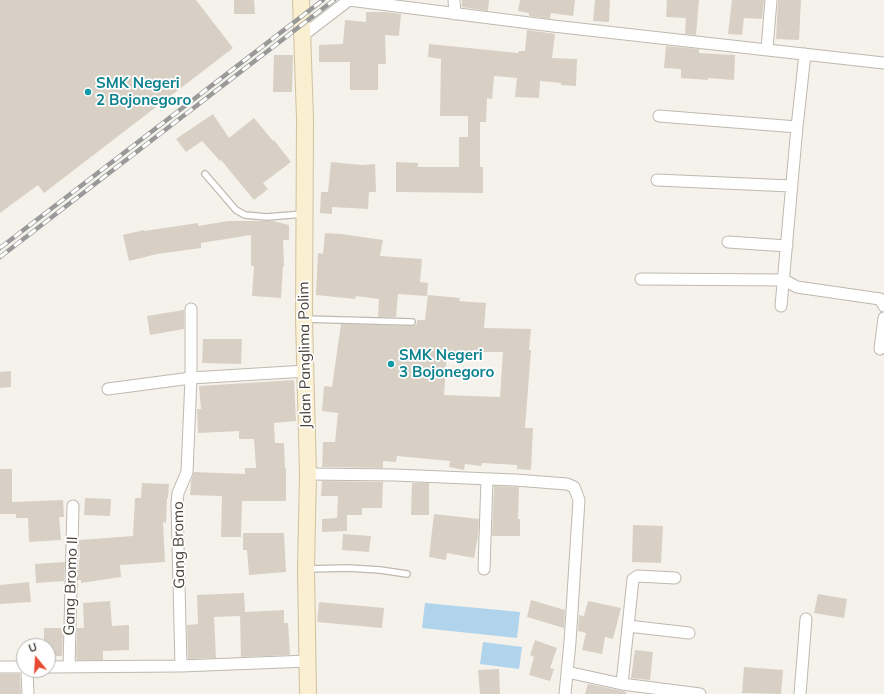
<!DOCTYPE html>
<style>
body{margin:0}
#map{position:relative;width:884px;height:694px;overflow:hidden;background:#f5f2ec;font-family:Mulish,sans-serif}
canvas{display:block}
.north{position:absolute;left:16px;top:638px;width:40px;height:40px;box-sizing:border-box;background:#fff;border:1px solid #b6b4b0;border-radius:50%;rotate:342deg;font-size:11px;font-weight:700;line-height:16px;text-align:center;color:#49433a}
.north::after{content:'';display:block;margin:auto;width:14px;height:18px;background:#e64932;clip-path:polygon(50% 0,100% 100%,50% 72%,0 100%)}
</style>
<div id="map">
<canvas width="884" height="694"></canvas>
<div class="north">U</div>
</div>
<script>
const context = document.querySelector('canvas').getContext('2d');
context.lineJoin = 'round';
function paint(path, color) {
  context.fillStyle = color;
  context.fill(path, 'evenodd');
}
function poly(rows) {
  const path = new Path2D();
  for (const r of rows) {
    path.moveTo(r[0], r[1]);
    for (let i = 2; i < r.length; i += 2) path.lineTo(r[i], r[i + 1]);
  }
  return path;
}
function strokePath(path, color, width, dash) {
  context.strokeStyle = color;
  context.lineWidth = width;
  context.lineCap = dash ? 'butt' : 'round';
  context.setLineDash(dash || []);
  context.stroke(path);
}
function label(font, color, halo, rows, align = 'center') {
  context.font = font + ' Mulish,sans-serif';
  context.lineWidth = 3.5;
  context.setLineDash([]);
  context.textBaseline = 'middle';
  context.strokeStyle = halo;
  context.fillStyle = color;
  for (const [text, x, y, turn = 0] of rows) {
    context.save();
    context.translate(x, y);
    context.rotate((+turn || 0) * Math.PI / 180);
    context.textAlign = isNaN(turn) ? turn : align;
    if (halo) context.strokeText(text, 0, 0);
    context.fillText(text, 0, 0);
    context.restore();
  }
}
paint(poly([
 [425,603,520,612,517,638,422,628],
 [483,642,522,647,519,669,480,664]
]), '#afd4eb');
paint(poly([
 [0,0,196,0,233,48,44,193,38,185,0,213],
 [234,0,254,0,255,14,234,14],
 [462,0,489,0,488,11,462,7],
 [520,0,575,0,573,16,551,13,550,19,529,16,529,13,518,11],
 [595,0,610,0,609,22,593,21],
 [667,0,699,0,696,35,685,34,686,18,666,17],
 [732,0,764,0,762,19,744,18,742,35,728,34],
 [778,0,801,0,799,40,776,39],
 [366,12,385,12,401,14,399,36,385,35,386,64,378,64,378,90,350,90,350,62,319,62,319,45,343,44,345,20,366,22],
 [527,30,555,34,552,58,577,59,576,86,561,85,561,83,540,81,539,98,515,97,517,78,494,76,492,99,487,98,486,122,480,122,480,167,483,167,483,193,396,192,396,162,418,163,418,167,459,167,459,137,468,137,468,116,440,116,441,59,428,57,429,44,518,53,519,51,525,51],
 [666,46,699,49,699,53,735,55,734,80,708,78,708,80,681,78,681,69,664,68],
 [274,55,293,55,292,92,273,92],
 [213,114,229,138,254,118,273,141,274,140,291,162,263,183,268,189,254,200,221,160,220,161,202,141,186,152,176,139],
 [331,162,362,165,375,164,376,192,369,192,368,209,332,207,332,214,320,213,321,192,328,192],
 [228,221,273,221,289,225,289,240,283,240,284,266,283,266,281,298,252,296,254,266,251,266,251,235,201,243,201,248,157,254,129,261,123,235,144,230,144,231,198,223,198,226],
 [325,233,341,234,383,240,380,256,422,259,420,282,428,283,427,296,398,294,396,317,378,317,379,299,356,296,355,299,316,295,318,253,323,254],
 [428,295,460,298,459,301,486,303,484,328,531,329,529,350,531,350,525,428,533,428,531,470,517,469,517,465,482,463,481,466,465,464,464,470,449,467,450,461,397,456,396,462,383,461,383,468,322,467,323,442,335,442,338,413,322,411,324,386,332,387,341,324,414,326,417,324,417,320,425,320],
 [447,352,503,352,500,397,444,395],
 [184,310,184,329,150,335,147,316],
 [203,339,242,339,241,364,202,363],
 [11,371,11,387,0,388,0,372],
 [294,380,296,421,274,423,275,443,284,443,285,468,286,468,286,501,242,501,241,537,221,537,222,496,190,495,191,481,194,472,245,474,245,468,256,468,254,439,239,439,239,431,198,433,197,409,201,409,199,386],
 [0,469,12,469,12,502,63,500,64,517,59,517,61,540,29,542,28,518,16,518,16,514,0,514],
 [322,481,383,482,382,508,362,508,362,515,347,515,347,531,322,532,322,519,337,518,338,496,321,496],
 [142,483,169,484,168,498,167,498,166,523,163,522,165,562,120,565,121,577,81,583,81,580,78,580,79,560,80,559,79,540,133,536,135,498,141,498],
 [412,483,429,483,429,515,411,515],
 [494,486,519,487,518,519,520,519,520,536,492,536],
 [85,498,111,499,110,516,84,515],
 [434,514,479,519,478,536,474,558,447,553,446,560,429,557],
 [633,525,663,526,661,563,632,562],
 [243,533,284,533,286,572,249,575,247,550,243,550],
 [343,534,371,536,369,552,342,550],
 [65,562,64,581,36,583,35,564],
 [29,582,31,602,0,604,0,585],
 [244,593,245,612,284,610,284,623,288,623,290,655,241,657,240,616,214,617,216,658,188,659,187,625,198,624,197,595],
 [818,594,847,599,844,618,814,613],
 [531,600,565,610,564,628,527,617],
 [110,601,112,626,129,625,129,650,103,651,103,660,77,660,76,656,77,628,84,628,83,603],
 [588,601,621,608,613,639,605,637,602,654,582,650,586,633,578,631,579,615,584,616],
 [319,602,384,608,382,628,317,622],
 [44,628,63,628,62,656,48,656,48,646,44,646],
 [535,640,557,648,550,668,554,669,550,681,529,675,534,657,530,655],
 [635,650,653,652,650,680,631,678],
 [744,667,783,670,781,694,742,693],
 [499,669,500,694,480,694,478,670],
 [0,674,20,674,21,694,0,694],
 [588,684,623,691,626,692,626,694,585,694]
]), '#d8d0c5');
const lane = poly([
 [205,174,236,210,245,215,267,217,303,214],
 [304,319,412,322],
 [306,569,348,568,380,570,407,574]
]);
const street = poly([
 [454,0,455,14],
 [302,36,349,0,553,26,884,63],
 [767,49,771,0],
 [659,116,797,127],
 [657,180,791,186],
 [728,242,787,246],
 [641,279,784,280,797,287,880,299,884,306],
 [781,306,797,127,805,54],
 [880,349,884,318],
 [108,389,191,378,306,371],
 [308,474,394,475,515,480,567,484,574,487,579,500,570,642,565,694],
 [484,569,487,479],
 [628,626,689,633],
 [181,666,308,661],
 [0,667,24,667],
 [48,667,181,666,177,503,178,493,187,472,191,378,191,309],
 [69,667,73,506],
 [27,670,28,694],
 [567,672,622,684,700,694],
 [622,684,633,579,638,576,675,578],
 [800,694,806,619]
]);
const secondary = poly([
 [301,0,305,119,304,319,308,474,306,569,308,694]
]);
strokePath(lane, '#bfb9af', 8);
strokePath(street, '#bfb9af', 13);
strokePath(secondary, '#d0c2a0', 18);
strokePath(lane, '#fff', 5.5);
strokePath(street, '#fff', 11);
strokePath(secondary, '#faefd1', 16);
const rail = poly([
 [0,248,323,0],
 [0,257,334,0]
]);
strokePath(rail, '#999', 4.5);
strokePath(rail, '#fff', 3, [9]);
for (const [x, y, r, color] of [
 [88,92,4,"#0f9aa8"],
 [391,364,4,"#0f9aa8"]
]) {
  const dot = new Path2D();
  dot.arc(x, y, r, 0, 2 * Math.PI);
  context.fillStyle = color;
  context.fill(dot);
  strokePath(dot, '#fff', 1.5);
}
label('bold 15px', '#0d838f', '#fff', [
 ["SMK Negeri",96,83],
 ["2 Bojonegoro",96,100],
 ["SMK Negeri",399,355],
 ["3 Bojonegoro",399,372]
], 'left');
label('15px', '#49433a', '#fff', [
 ["Jalan Panglima Polim",305,355,-91],
 ["Gang Bromo",179,545,-91],
 ["Gang Bromo II",71,586,-88]
]);
</script>
